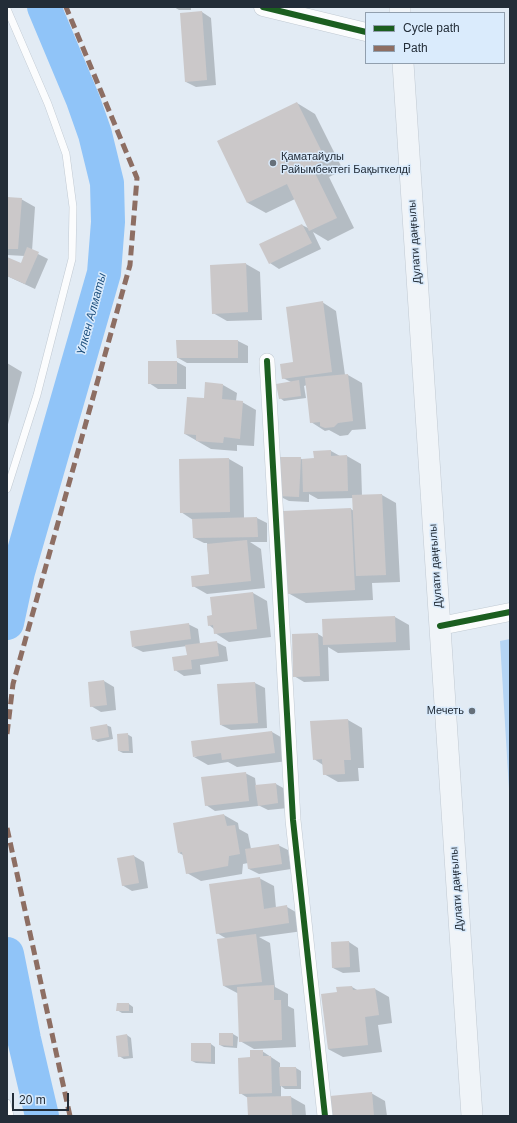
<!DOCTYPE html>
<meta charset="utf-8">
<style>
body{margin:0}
#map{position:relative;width:517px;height:1123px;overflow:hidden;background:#e2ebf4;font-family:Arial,sans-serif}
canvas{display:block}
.frame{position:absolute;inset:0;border:8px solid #232d38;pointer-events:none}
.legend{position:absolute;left:365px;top:12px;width:140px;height:52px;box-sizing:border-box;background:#daebfc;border:1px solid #919fae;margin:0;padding:5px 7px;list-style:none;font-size:12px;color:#232d38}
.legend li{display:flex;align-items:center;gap:8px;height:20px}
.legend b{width:20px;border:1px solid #919fae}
.scale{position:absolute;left:12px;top:1093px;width:57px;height:18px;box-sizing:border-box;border:2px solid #232d38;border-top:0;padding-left:5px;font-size:12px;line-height:14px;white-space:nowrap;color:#232d38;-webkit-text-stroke:3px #daebfc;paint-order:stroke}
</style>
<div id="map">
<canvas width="517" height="1123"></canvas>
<div class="frame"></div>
<ul class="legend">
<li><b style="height:5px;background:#1b5e20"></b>Cycle path</li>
<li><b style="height:5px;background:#8d6e63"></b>Path</li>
</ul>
<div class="scale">20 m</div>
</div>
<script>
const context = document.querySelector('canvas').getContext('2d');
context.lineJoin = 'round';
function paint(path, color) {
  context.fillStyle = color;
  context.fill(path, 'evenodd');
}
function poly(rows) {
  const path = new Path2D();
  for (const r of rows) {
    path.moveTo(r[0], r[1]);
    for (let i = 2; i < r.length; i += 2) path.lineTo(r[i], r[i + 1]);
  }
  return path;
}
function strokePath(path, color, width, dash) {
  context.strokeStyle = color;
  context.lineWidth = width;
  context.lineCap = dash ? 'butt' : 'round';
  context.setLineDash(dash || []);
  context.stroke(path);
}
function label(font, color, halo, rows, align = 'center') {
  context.font = font + ' Arial,sans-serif';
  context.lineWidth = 3;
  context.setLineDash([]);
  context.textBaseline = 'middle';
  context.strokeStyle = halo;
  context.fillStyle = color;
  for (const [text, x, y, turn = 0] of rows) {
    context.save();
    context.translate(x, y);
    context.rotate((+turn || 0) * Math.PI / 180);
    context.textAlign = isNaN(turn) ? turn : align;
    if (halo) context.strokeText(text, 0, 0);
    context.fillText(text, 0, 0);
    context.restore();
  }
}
paint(poly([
 [510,639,510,806,500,641]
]), '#b4d4f4');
paint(poly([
 [174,7,191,7,191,10,179,10],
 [202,12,211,18,216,85,196,87,186,82],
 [297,103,315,114,343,170,329,177,354,228,328,241,313,232,321,249,279,269,270,263,302,225,310,229,295,199,266,213,248,203,218,141],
 [7,198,21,199,35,207,32,251,48,259,35,289,7,276,21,264,25,256,7,255],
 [246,264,260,272,262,320,227,321,213,313],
 [322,302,336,311,345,375,348,375,362,383,366,429,352,430,348,435,340,436,329,430,325,431,311,422,307,385,304,386,306,398,284,401,280,398,291,382,283,378,295,363],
 [177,341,238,341,248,346,248,363,187,363,178,358],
 [177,362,186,367,186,389,158,389,149,383],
 [7,363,22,372,7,428],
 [223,385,237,393,236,401,242,402,256,410,254,446,237,445,237,451,211,449,185,434,205,399],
 [331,451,340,456,347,456,361,464,362,496,382,495,396,503,400,582,372,583,373,600,306,603,288,593,351,509,354,511,354,498,318,499,309,494,309,502,289,501,279,496,300,458,303,460,315,459],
 [229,459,243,467,244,518,257,518,267,523,267,542,250,542,261,549,265,588,207,594,193,586,210,575,207,543,204,543,194,538,193,520,181,512],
 [253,593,267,601,271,637,229,642,215,633,214,629,209,625,213,616],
 [395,617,409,625,410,650,338,653,328,647,329,681,304,682,294,676,318,634,323,637],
 [188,624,198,629,200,644,216,642,226,647,228,661,200,665,201,674,184,676,175,670,188,656,187,646,143,652,133,647],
 [104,681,114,687,116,710,101,712,91,706,89,683],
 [255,683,265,688,267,728,231,730,221,725],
 [348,720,362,728,364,768,358,768,359,781,338,782,324,774,323,765,314,759,311,722],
 [106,725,111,727,113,739,98,742,93,739],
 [272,732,286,740,288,761,237,767,228,762,208,765,194,757],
 [127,734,132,737,133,753,123,753,119,751],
 [245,773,255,778,256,786,276,784,285,789,288,808,268,810,258,805,258,806,215,811,206,805],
 [224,815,238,823,239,829,248,834,251,849,278,845,288,850,291,869,259,874,249,869,248,863,243,864,242,874,201,881,187,873,183,855,179,853],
 [134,856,144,862,148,888,132,891,122,885],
 [259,878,274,886,276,908,287,907,301,915,303,931,259,937,270,943,275,987,288,994,288,1006,294,1009,296,1047,254,1049,240,1041,239,994,224,986,227,939,217,933],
 [349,942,358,948,360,972,343,973,333,968],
 [352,987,359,991,375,989,389,997,392,1023,378,1025,382,1052,343,1057,328,1049,338,993],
 [129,1004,133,1007,133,1013,122,1013,117,1010],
 [220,1034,233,1034,238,1037,237,1048,224,1047,220,1045],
 [127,1035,131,1038,133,1058,124,1059,119,1056],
 [211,1044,215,1047,215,1064,196,1063,192,1061],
 [262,1051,280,1063,280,1068,296,1068,301,1071,301,1089,285,1089,281,1086,281,1097,291,1097,305,1105,306,1116,249,1116,248,1098,240,1093,251,1058],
 [371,1093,385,1101,387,1116,333,1116]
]), '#0003');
strokePath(poly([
 [7,623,18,572,104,273,108,222,107,183,95,134,83,100,44,7],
 [7,954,24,1039,42,1116]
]), '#90c4f8', 34);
paint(poly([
 [202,11,207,80,185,82,180,13],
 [297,102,326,160,312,167,337,218,309,231,287,184,247,203,217,141],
 [7,197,22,198,18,249,7,249],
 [302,224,312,243,269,264,259,244],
 [27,247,39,252,25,284,7,276,7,257,21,263],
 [246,263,248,312,212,314,210,265],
 [323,301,332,372,282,379,280,364,293,362,286,307],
 [176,340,238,340,238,358,177,358],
 [148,361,177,361,177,384,148,384],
 [348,374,353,421,338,423,334,427,325,428,320,426,320,422,310,423,305,378],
 [299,380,301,396,279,399,276,384],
 [205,382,223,384,222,399,243,401,240,439,224,437,223,443,196,441,196,435,184,434,187,397,204,398],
 [331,450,331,456,347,455,348,491,303,492,302,459,314,458,313,451],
 [279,457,301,457,299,497,278,496],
 [229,458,230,512,180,513,179,459],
 [382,494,386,575,356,576,352,495],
 [351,508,355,590,287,594,283,511],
 [257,517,258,537,193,538,192,519],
 [247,540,251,581,192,587,191,576,209,574,207,544],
 [253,592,257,629,214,634,213,625,208,626,207,616,212,615,210,597],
 [395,616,396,642,323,645,322,619],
 [189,623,191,639,132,647,130,631],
 [318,633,320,676,293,677,292,634],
 [217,641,219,656,191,660,192,669,174,671,172,657,187,655,185,645],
 [104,680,107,705,90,707,88,682],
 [255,682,258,723,220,725,217,684],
 [348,719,351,760,344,760,345,774,323,775,322,759,313,760,310,721],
 [107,724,109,737,92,740,90,727],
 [272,731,275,753,222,760,221,753,193,757,191,741],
 [128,733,129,751,118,751,117,734],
 [246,772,249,801,205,806,201,777],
 [276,783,278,803,258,806,255,785],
 [224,814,227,826,235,825,240,854,229,856,228,866,186,874,182,852,178,853,173,823],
 [279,844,282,864,248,869,245,849],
 [134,855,139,883,122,886,117,858],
 [260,877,264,909,287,905,289,923,216,934,209,884],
 [256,934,262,982,223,986,217,939],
 [349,941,350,967,332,968,331,942],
 [274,985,274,1000,281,1000,282,1040,239,1042,237,987],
 [352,986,353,990,375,988,379,1015,365,1017,368,1045,328,1049,321,994,337,992,336,987],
 [117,1003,129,1003,129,1011,116,1011],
 [219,1033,233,1033,233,1046,219,1045],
 [127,1034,129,1056,118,1057,116,1036],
 [191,1043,211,1043,211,1062,191,1061],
 [250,1050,263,1050,263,1056,271,1056,272,1093,239,1094,238,1058,250,1057],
 [279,1067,296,1067,297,1086,280,1086],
 [372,1092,374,1116,332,1116,330,1096],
 [291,1096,292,1116,248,1116,247,1097]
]), '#cbc8c9');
const service = poly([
 [7,9,48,104,66,154,73,207,72,259,37,395,7,489],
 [7,1103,10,1116]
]);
const minor = poly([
 [267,361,293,820,325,1116]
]);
const tertiary = poly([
 [263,7,366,32],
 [440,626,510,612]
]);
const secondary = poly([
 [400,7,400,13],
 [403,63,472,1116]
]);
strokePath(service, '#c0c9d2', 8);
strokePath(minor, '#c0c9d2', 16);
strokePath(tertiary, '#c0c9d2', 19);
strokePath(secondary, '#c0c9d2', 22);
strokePath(service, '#fbfcfd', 7);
strokePath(minor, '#fbfcfd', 15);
strokePath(tertiary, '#fbfcfd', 18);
strokePath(secondary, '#f0f4f8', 21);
strokePath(poly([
 [7,734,13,684,130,265,137,178,66,7],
 [7,828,70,1116]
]), '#8d6e63', 5, [10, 5]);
strokePath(poly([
 [263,7,366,32],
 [267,361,293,820,325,1116],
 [440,626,510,612]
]), '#1b5e20', 6);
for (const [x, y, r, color] of [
 [273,163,4,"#66707a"],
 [472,711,4,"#66707a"]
]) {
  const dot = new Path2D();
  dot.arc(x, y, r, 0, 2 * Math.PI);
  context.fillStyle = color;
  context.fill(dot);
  strokePath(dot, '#daebfc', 1.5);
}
label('11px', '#232d38', '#daebfc', [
 ["Қаматайұлы",281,157],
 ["Райымбектегі Бақыткелді",281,170],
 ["Мечеть",464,711,"right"]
], 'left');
label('11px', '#232d38', '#daebfc', [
 ["Дулати даңғылы",415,242,-94],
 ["Дулати даңғылы",436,566,-94],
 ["Дулати даңғылы",457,889,-94]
]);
label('italic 12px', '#215380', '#daebfc', [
 ["Үлкен Алматы",92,314,-75]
]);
</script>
